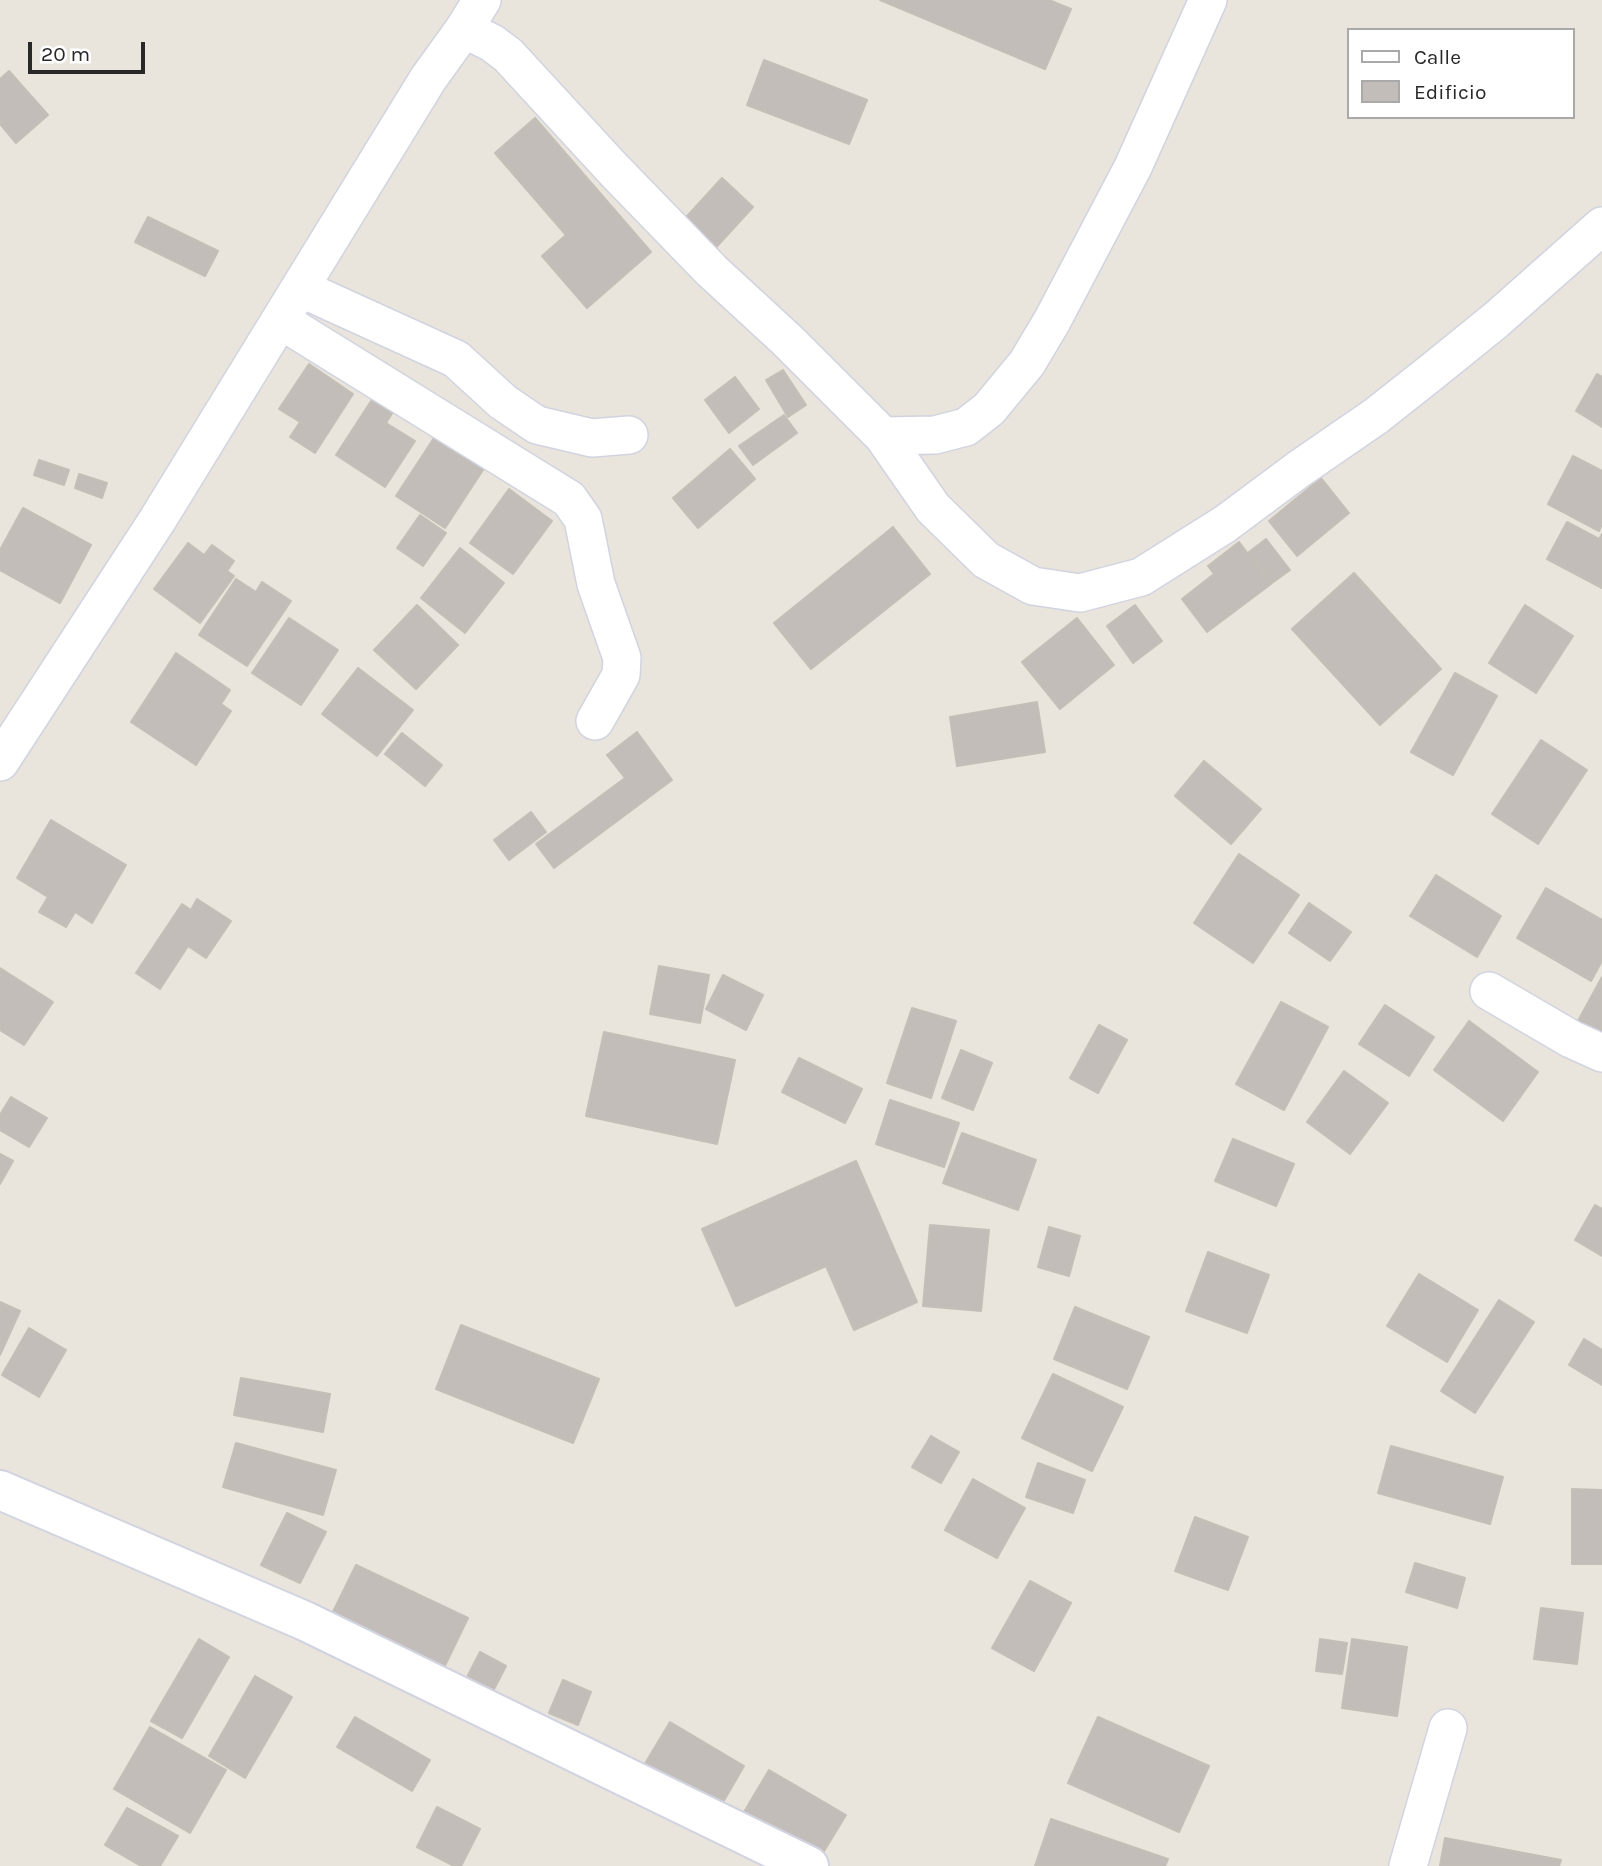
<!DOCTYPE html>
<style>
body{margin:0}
#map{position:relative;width:1602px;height:1866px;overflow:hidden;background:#e9e4dc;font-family:Karla,sans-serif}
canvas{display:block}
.legend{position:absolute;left:1347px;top:28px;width:228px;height:91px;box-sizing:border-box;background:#fff;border:2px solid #a9a9a9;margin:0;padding:9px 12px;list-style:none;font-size:21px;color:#282828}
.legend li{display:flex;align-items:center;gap:14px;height:35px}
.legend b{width:35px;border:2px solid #a9a9a9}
.scale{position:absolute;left:28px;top:42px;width:117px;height:32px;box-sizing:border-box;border:4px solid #282828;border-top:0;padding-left:9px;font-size:21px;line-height:24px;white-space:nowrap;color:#282828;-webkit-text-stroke:5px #fff;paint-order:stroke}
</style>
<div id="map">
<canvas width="1602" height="1866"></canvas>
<ul class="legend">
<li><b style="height:9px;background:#fff"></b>Calle</li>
<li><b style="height:19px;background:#c2bdb8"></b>Edificio</li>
</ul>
<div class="scale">20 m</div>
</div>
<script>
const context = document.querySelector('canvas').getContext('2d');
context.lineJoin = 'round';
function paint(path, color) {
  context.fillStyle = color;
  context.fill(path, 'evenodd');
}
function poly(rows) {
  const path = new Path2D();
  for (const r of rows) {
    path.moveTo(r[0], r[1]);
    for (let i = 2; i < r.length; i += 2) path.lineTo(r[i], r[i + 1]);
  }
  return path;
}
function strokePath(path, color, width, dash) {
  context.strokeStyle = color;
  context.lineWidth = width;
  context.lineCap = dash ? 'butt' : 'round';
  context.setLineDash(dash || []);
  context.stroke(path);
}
const building = poly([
 [880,0,1049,0,1071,9,1045,69,880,0],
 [764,60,867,100,849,144,747,105,764,60],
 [9,71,48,115,16,143,0,124,0,79,9,71],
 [535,118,651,252,587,308,542,256,566,235,495,153,535,118],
 [722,178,753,207,710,254,679,225,722,178],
 [148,217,218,251,205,276,135,242,148,217],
 [309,364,353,394,315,453,290,437,300,422,279,409,309,364],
 [783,370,806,405,788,417,766,380,783,370],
 [1597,374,1602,377,1602,427,1576,411,1597,374],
 [735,377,759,409,729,433,705,400,735,377],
 [375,395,396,407,386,423,415,441,385,487,336,455,375,395],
 [784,415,797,433,753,465,739,446,784,415],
 [434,438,483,470,445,528,396,496,434,438],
 [730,449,755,479,698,528,673,498,730,449],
 [1573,456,1602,471,1602,524,1599,531,1548,504,1573,456],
 [39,460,69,470,64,485,34,475,39,460],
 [79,474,107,483,102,498,75,488,79,474],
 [1321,478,1349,513,1297,556,1269,521,1321,478],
 [509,489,552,521,513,574,470,543,509,489],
 [23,508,91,545,60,603,0,570,0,550,23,508],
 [420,515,446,533,423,566,397,548,420,515],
 [1567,522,1599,539,1602,534,1602,588,1547,559,1567,522],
 [893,527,930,574,811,669,774,623,893,527],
 [1266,539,1290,570,1272,583,1249,552,1266,539],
 [1239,542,1271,584,1207,632,1182,599,1214,574,1208,566,1239,542],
 [188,543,204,555,212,545,234,561,227,571,234,576,200,623,154,589,188,543],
 [460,548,504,583,465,633,421,598,460,548],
 [1354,573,1441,669,1380,725,1292,629,1354,573],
 [236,579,256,592,262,582,291,601,247,666,199,635,236,579],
 [417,605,458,645,416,689,374,650,417,605],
 [1135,605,1162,641,1133,663,1107,626,1135,605],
 [1525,605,1573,636,1536,693,1489,663,1525,605],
 [289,618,338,650,301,705,252,673,289,618],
 [1077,618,1114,665,1060,709,1022,662,1077,618],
 [176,653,230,690,221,704,231,711,196,765,131,722,176,653],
 [358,668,413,710,377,756,322,714,358,668],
 [1455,673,1497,696,1453,775,1411,752,1455,673],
 [1037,702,1045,752,957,766,950,717,1037,702],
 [637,732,672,780,554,868,536,844,625,778,607,755,637,732],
 [402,733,442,765,425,786,385,754,402,733],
 [1541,740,1587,770,1538,844,1492,814,1541,740],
 [1204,761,1261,809,1231,844,1175,796,1204,761],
 [531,812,546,832,509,860,494,840,531,812],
 [51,820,126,865,92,923,75,912,66,927,39,912,48,897,17,878,51,820],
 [1239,854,1299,895,1253,963,1194,923,1239,854],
 [1436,875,1501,916,1477,957,1410,916,1436,875],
 [1546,888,1602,920,1602,961,1591,981,1517,938,1546,888],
 [197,899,231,921,206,958,188,946,160,989,136,973,182,904,191,910,197,899],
 [1309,903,1351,932,1330,961,1289,933,1309,903],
 [659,966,709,975,700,1023,650,1014,659,966],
 [0,968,53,1002,24,1045,0,1030,0,968],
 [723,975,763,995,746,1030,706,1009,723,975],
 [1602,977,1602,1034,1578,1021,1602,977],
 [1281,1002,1328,1027,1284,1110,1236,1084,1281,1002],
 [1385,1005,1434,1037,1409,1076,1359,1044,1385,1005],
 [912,1008,956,1021,931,1098,887,1083,912,1008],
 [1469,1021,1538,1072,1503,1121,1434,1070,1469,1021],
 [1099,1025,1127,1040,1098,1093,1070,1078,1099,1025],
 [604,1032,735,1060,717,1144,586,1116,604,1032],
 [961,1050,992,1063,973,1110,942,1098,961,1050],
 [799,1058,862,1089,845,1123,782,1092,799,1058],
 [1344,1071,1388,1103,1350,1154,1307,1122,1344,1071],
 [11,1097,47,1118,29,1147,0,1130,0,1115,11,1097],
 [890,1100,959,1123,944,1167,876,1144,890,1100],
 [962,1133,1036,1160,1018,1210,943,1183,962,1133],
 [1233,1139,1294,1164,1276,1206,1215,1181,1233,1139],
 [0,1154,13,1161,0,1184,0,1154],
 [856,1161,917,1302,854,1330,826,1266,736,1306,702,1229,856,1161],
 [1595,1205,1602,1209,1602,1256,1575,1240,1595,1205],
 [930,1225,989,1230,981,1311,923,1306,930,1225],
 [1049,1227,1080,1236,1069,1276,1038,1267,1049,1227],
 [1208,1252,1269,1275,1247,1333,1186,1311,1208,1252],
 [1419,1274,1478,1310,1447,1362,1387,1326,1419,1274],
 [1499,1300,1534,1322,1475,1413,1441,1391,1499,1300],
 [0,1302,20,1311,0,1355,0,1302],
 [1075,1307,1149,1337,1127,1389,1054,1359,1075,1307],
 [461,1325,599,1379,573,1443,436,1389,461,1325],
 [29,1328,66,1350,39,1397,2,1375,29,1328],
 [1584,1339,1602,1350,1602,1385,1569,1365,1584,1339],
 [1053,1374,1123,1407,1092,1471,1022,1438,1053,1374],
 [241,1378,330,1394,323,1432,234,1415,241,1378],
 [931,1436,959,1452,941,1483,912,1467,931,1436],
 [236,1443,336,1470,323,1515,223,1487,236,1443],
 [1391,1446,1503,1477,1490,1524,1378,1493,1391,1446],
 [1038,1463,1085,1480,1073,1513,1026,1497,1038,1463],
 [973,1479,1025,1508,997,1558,945,1530,973,1479],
 [1572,1489,1602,1490,1602,1564,1572,1564,1572,1489],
 [287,1513,326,1532,300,1583,261,1565,287,1513],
 [1195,1517,1248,1537,1228,1590,1175,1571,1195,1517],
 [1415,1563,1465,1578,1457,1608,1406,1592,1415,1563],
 [356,1565,468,1618,439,1678,327,1624,356,1565],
 [1030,1581,1071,1603,1034,1671,992,1648,1030,1581],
 [1541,1608,1583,1613,1577,1664,1534,1659,1541,1608],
 [199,1639,229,1657,182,1738,151,1721,199,1639],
 [1320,1639,1347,1643,1342,1674,1316,1671,1320,1639],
 [1352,1639,1407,1647,1397,1716,1342,1708,1352,1639],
 [480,1652,506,1666,491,1695,465,1681,480,1652],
 [255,1676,292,1697,245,1778,209,1756,255,1676],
 [563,1680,591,1692,578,1725,549,1713,563,1680],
 [355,1717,430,1760,412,1791,337,1747,355,1717],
 [1098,1717,1209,1766,1179,1832,1068,1783,1098,1717],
 [670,1722,744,1766,715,1816,640,1772,670,1722],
 [150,1727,226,1770,190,1833,114,1789,150,1727],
 [769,1770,846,1815,821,1856,744,1812,769,1770],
 [437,1807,480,1829,461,1866,454,1866,417,1847,437,1807],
 [127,1808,178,1836,160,1866,141,1866,105,1845,127,1808],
 [1051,1819,1168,1859,1165,1866,1035,1866,1051,1819],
 [1445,1838,1561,1860,1559,1866,1440,1866,1445,1838]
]);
paint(building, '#c2bdb8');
strokePath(building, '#c4bfb6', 2);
const minor = poly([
 [464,29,482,0],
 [300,288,456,359,503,402,537,425,592,438,629,435],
 [280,320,569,499,583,519,596,584,622,658,621,675,595,721],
 [883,436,935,435,966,427,989,409,1027,363,1052,321,1133,167,1208,0],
 [0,762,158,519,428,79,464,29,492,43,508,55,614,170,712,271,787,340,883,436,933,508,986,560,1033,586,1080,593,1141,577,1225,524,1299,469,1376,416,1433,371,1496,320,1602,226],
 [1489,991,1571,1039,1602,1053],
 [1408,1866,1448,1728]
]);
const secondary = poly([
 [0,1490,305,1621,809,1866]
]);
strokePath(minor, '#d1d4e0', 40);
strokePath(secondary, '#d1d4e0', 42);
strokePath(minor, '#fff', 37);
strokePath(secondary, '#fff', 38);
</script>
